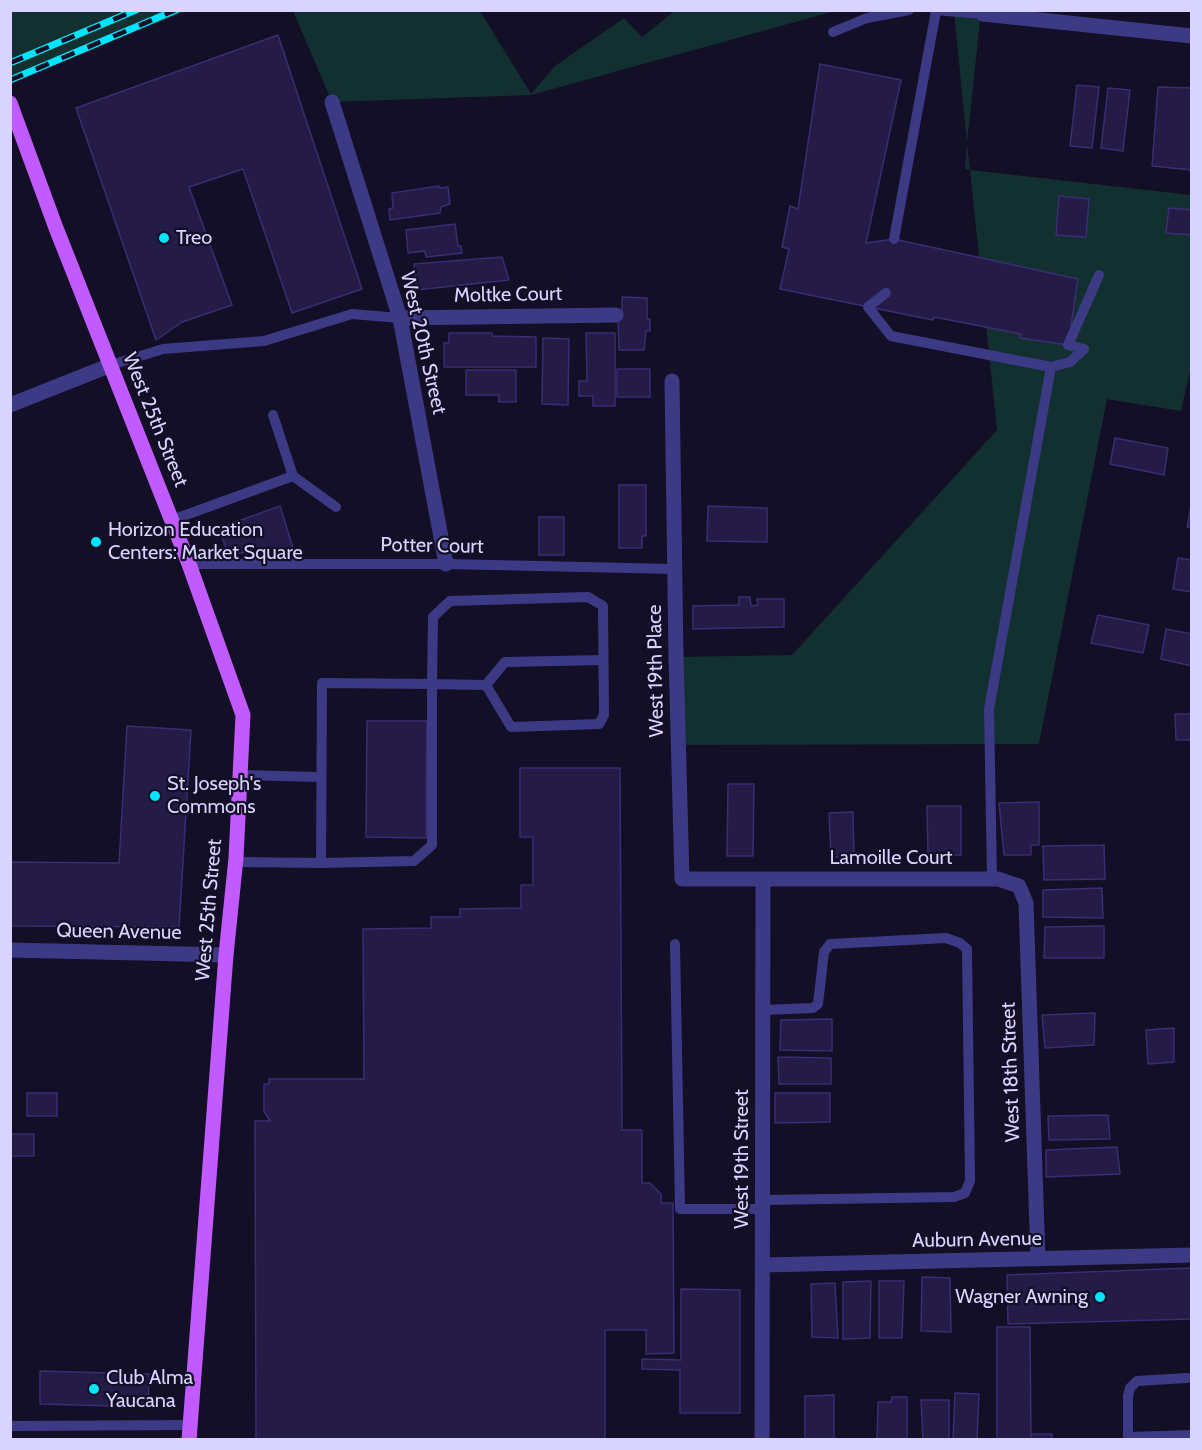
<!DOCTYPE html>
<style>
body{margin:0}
#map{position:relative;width:1202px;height:1450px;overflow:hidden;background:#130f26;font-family:Cabin,sans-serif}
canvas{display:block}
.frame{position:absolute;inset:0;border:12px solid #d9d4ff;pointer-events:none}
</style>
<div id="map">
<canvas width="1202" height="1450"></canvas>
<div class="frame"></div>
</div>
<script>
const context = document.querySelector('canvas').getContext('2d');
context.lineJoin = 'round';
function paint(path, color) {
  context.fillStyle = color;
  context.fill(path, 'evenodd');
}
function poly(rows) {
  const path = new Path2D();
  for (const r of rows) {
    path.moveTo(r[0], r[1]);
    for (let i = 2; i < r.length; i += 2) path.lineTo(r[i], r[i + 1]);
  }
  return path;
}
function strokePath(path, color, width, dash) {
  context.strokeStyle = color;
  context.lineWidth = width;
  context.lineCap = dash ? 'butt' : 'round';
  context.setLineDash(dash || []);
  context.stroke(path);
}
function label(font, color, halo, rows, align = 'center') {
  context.font = font + ' Cabin,sans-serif';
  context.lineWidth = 4.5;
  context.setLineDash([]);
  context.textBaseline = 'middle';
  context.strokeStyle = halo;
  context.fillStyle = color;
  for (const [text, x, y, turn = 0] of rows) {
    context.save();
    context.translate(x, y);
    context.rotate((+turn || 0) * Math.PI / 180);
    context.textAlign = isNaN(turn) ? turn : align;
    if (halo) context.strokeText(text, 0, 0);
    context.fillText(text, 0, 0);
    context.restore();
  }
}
paint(poly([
 [11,10,187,10,187,11,11,82],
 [293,11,480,11,531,94,555,66,624,18,642,37,675,11,835,11,531,95,332,102],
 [954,11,981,11,967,143,970,170,1191,195,1192,362,1181,411,1107,399,1039,744,678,745,676,657,792,655,997,430,970,170,965,169,967,143]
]), '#12302f');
const building = poly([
 [278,35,362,289,292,313,243,169,189,187,232,305,182,322,156,340,76,108,278,35],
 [820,64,901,80,866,243,894,239,1078,279,1068,345,1020,338,1021,334,934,317,933,320,780,289,789,249,782,247,790,206,798,209,820,64],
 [1077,85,1099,87,1092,148,1070,146,1077,85],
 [1158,87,1192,88,1192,170,1152,166,1158,87],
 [1108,88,1130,90,1123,151,1101,148,1108,88],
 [439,186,439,188,448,187,450,204,441,207,440,213,390,220,389,209,393,208,392,193,439,186],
 [1059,196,1089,199,1086,237,1056,235,1059,196],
 [1169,208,1192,210,1192,235,1166,233,1169,208],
 [455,224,458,246,461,246,462,253,426,257,425,251,408,253,406,230,455,224],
 [502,257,509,280,416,290,414,264,502,257],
 [622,297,647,298,647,319,650,319,650,331,646,331,644,350,619,350,618,317,622,317,622,297],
 [449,333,492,333,492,336,536,337,536,367,444,367,444,343,449,343,449,333],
 [586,333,615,333,615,406,593,406,593,396,579,396,579,381,587,381,586,333],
 [543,338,569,339,568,405,542,404,543,338],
 [617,369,650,369,650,397,617,397,617,369],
 [466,370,516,370,516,402,499,402,499,395,466,395,466,370],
 [1115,438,1168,448,1164,475,1110,464,1115,438],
 [619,485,646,485,646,536,642,536,642,548,619,548,619,485],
 [1192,502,1192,528,1187,527,1192,502],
 [280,506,293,548,228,554,219,528,280,506],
 [708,506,767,508,767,542,707,541,708,506],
 [539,517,564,517,564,555,539,555,539,517],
 [1178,558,1192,560,1192,592,1173,589,1178,558],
 [739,597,750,597,751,606,758,605,757,599,784,599,784,627,693,629,693,606,739,605,739,597],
 [1098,615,1149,625,1143,653,1091,643,1098,615],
 [1166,629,1192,634,1192,666,1161,659,1166,629],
 [1175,714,1192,714,1192,740,1176,740,1175,714],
 [367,721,427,721,426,838,366,837,367,721],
 [127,726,191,730,179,927,10,926,10,862,119,863,127,726],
 [520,768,620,768,622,1130,642,1130,642,1183,650,1183,661,1194,661,1203,673,1203,674,1353,646,1354,646,1330,605,1330,605,1440,256,1440,255,1121,270,1121,264,1111,264,1084,269,1084,269,1079,364,1079,363,929,431,928,431,917,460,917,460,909,521,908,521,885,533,885,533,837,520,837,520,768],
 [728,784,754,784,753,856,727,856,728,784],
 [1039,802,1039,845,1031,845,1031,855,1004,855,999,803,1039,802],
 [927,806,961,806,961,855,928,855,927,806],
 [853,812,854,857,831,857,829,813,853,812],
 [1104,845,1105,879,1044,880,1043,846,1104,845],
 [1102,888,1103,918,1043,917,1043,890,1102,888],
 [1104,926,1104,958,1044,958,1045,927,1104,926],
 [1095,1013,1094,1045,1045,1048,1042,1015,1095,1013],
 [832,1019,832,1051,780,1050,781,1020,832,1019],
 [1174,1028,1174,1062,1148,1064,1146,1030,1174,1028],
 [778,1057,831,1058,831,1084,779,1084,778,1057],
 [27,1093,57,1093,57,1116,27,1116,27,1093],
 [775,1093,830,1093,830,1122,775,1123,775,1093],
 [1108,1115,1110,1139,1049,1140,1048,1116,1108,1115],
 [10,1134,34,1134,34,1156,10,1156,10,1134],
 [1117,1147,1120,1174,1046,1177,1046,1150,1117,1147],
 [1192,1268,1192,1319,1008,1324,1007,1275,1192,1268],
 [922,1277,950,1278,951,1332,921,1331,922,1277],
 [871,1281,870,1338,843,1339,843,1282,871,1281],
 [879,1281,904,1281,902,1338,879,1338,879,1281],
 [835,1283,838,1338,812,1337,811,1284,835,1283],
 [681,1289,740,1290,740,1413,680,1413,680,1370,642,1369,642,1359,681,1360,681,1289],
 [997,1327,1030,1327,1031,1440,997,1440,997,1327],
 [40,1371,149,1374,148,1407,40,1404,40,1371],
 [955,1393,979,1394,977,1440,953,1440,955,1393],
 [834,1395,834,1440,805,1440,805,1396,834,1395],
 [892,1397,907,1397,907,1440,877,1440,878,1402,891,1402,892,1397],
 [921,1400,949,1400,949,1440,923,1440,921,1400],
 [1031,1434,1052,1434,1052,1440,1031,1440,1031,1434]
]);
paint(building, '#241b47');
strokePath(building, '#3b2d73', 1.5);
strokePath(poly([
 [935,10,983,14],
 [833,32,867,18,909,10],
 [894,239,936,11],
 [886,293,868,307,891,336,1051,367,1070,362,1084,349,1068,345,1099,275],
 [111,365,163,349,264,341,352,314,400,318],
 [293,476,336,507],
 [172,520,293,476,273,415],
 [189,564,446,564,675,569],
 [588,597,603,606,604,715,599,724,511,727,486,685,432,684,433,617,450,601,588,597],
 [322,683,432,684,432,845,414,861,321,863,322,683],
 [486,685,505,662,603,660],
 [241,775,320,777],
 [235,862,321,863],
 [992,879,989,709,1051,367],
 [675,944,680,1209,763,1209],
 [763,1010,813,1008,818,1004,824,952,830,944,946,938,960,943,967,949,970,1181,965,1193,954,1197,763,1200],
 [10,1426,190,1425],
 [1128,1437,1192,1435],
 [1128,1440,1128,1396,1130,1388,1137,1381,1187,1378]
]), '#3d3a85', 10);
strokePath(poly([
 [983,14,1192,36],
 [332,102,400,318,446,564],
 [400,318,616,315],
 [672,381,676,657,682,879,998,879,1019,886,1026,903,1038,1259],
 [10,405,111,365],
 [10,950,226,955],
 [763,1265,1192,1255],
 [762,1440,763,879]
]), '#3d3a85', 15);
strokePath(poly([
 [10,103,56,228,189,564,243,715,236,858,226,955,189,1440]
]), '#c25bff', 15);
const rail = poly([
 [10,63,136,10],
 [10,80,176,10]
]);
strokePath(rail, '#00e5ff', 7);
strokePath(rail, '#130f26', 4.5, [14]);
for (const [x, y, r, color] of [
 [164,238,6,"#00e5ff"],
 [96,542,6,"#00e5ff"],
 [155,796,6,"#00e5ff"],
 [1100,1297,6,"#00e5ff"],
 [94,1389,6,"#00e5ff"]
]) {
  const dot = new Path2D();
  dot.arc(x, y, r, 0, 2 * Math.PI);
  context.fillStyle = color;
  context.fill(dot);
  strokePath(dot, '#130f26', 2);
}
label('20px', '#d9d4ff', '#130f26', [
 ["Treo",176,238],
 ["Horizon Education",108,530],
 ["Centers: Market Square",108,553],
 ["St. Joseph's",167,784],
 ["Commons",167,807],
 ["Wagner Awning",1088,1297,"right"],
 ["Club Alma",106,1378],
 ["Yaucana",106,1401]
], 'left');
label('20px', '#d9d4ff', '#130f26', [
 ["Moltke Court",508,295,-1],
 ["West 20th Street",423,343,77],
 ["West 25th Street",155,420,68],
 ["Potter Court",432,546,1],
 ["West 19th Place",656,671,-91],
 ["Lamoille Court",891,858],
 ["West 25th Street",209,910,-85],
 ["Queen Avenue",119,932,1],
 ["West 18th Street",1011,1072,-92],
 ["West 19th Street",742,1159,-90],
 ["Auburn Avenue",977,1240,-1]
]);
</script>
